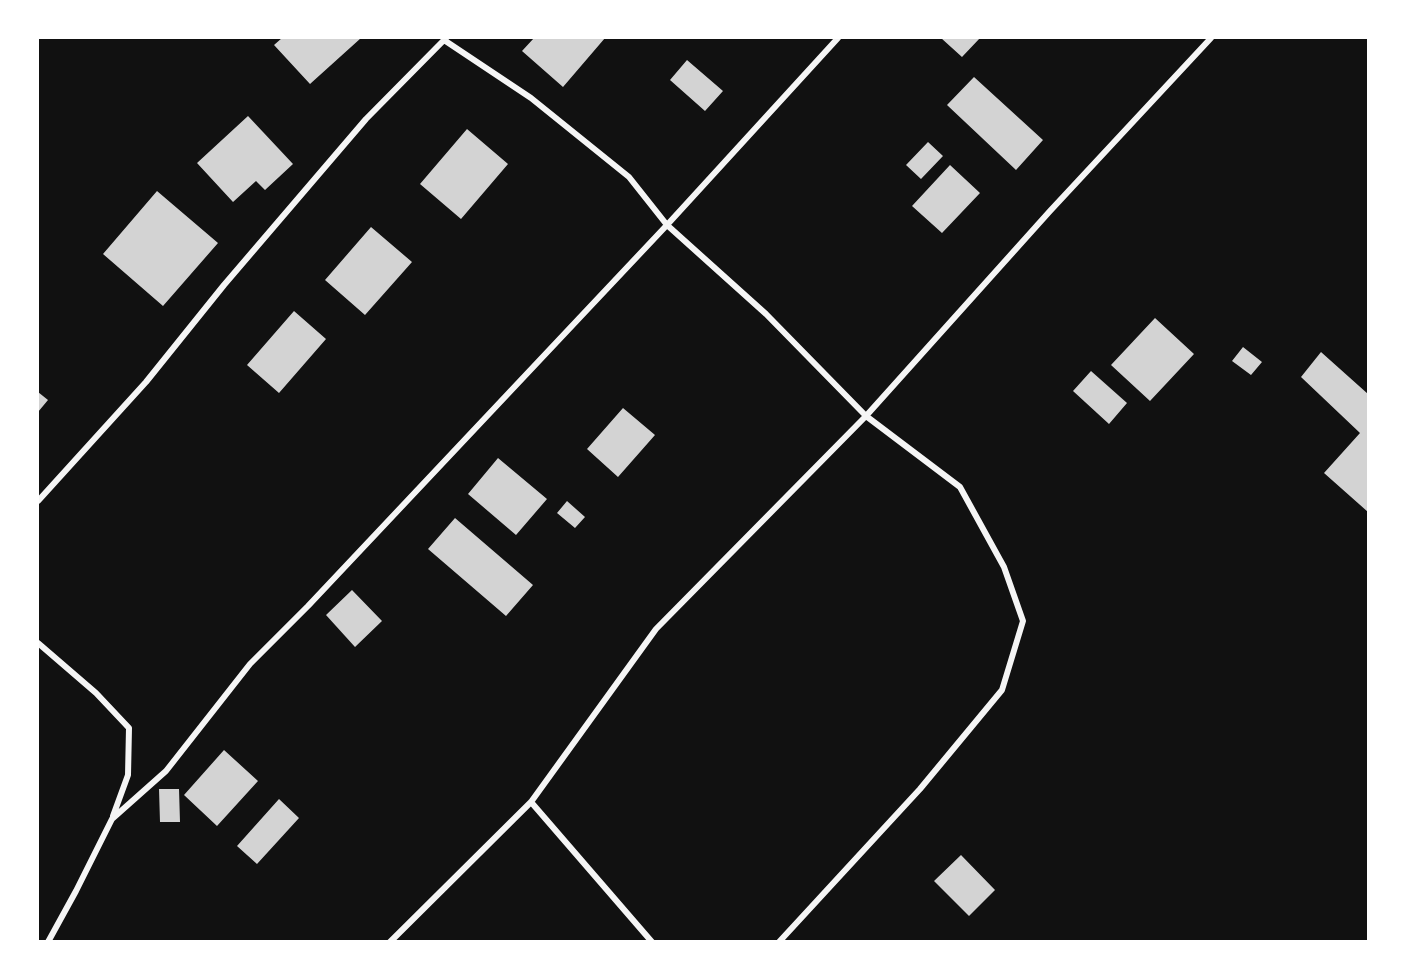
<!DOCTYPE html>
<style>
body{margin:0}
#map{position:relative;width:1406px;height:979px;overflow:hidden;background:#111;font-family:"Roboto Condensed",sans-serif}
canvas{display:block}
.frame{position:absolute;inset:0;border:39px solid #fff;pointer-events:none}
</style>
<div id="map">
<canvas width="1406" height="979"></canvas>
<div class="frame"></div>
</div>
<script>
const context = document.querySelector('canvas').getContext('2d');
context.lineJoin = 'round';
function paint(path, color) {
  context.fillStyle = color;
  context.fill(path, 'evenodd');
}
function poly(rows) {
  const path = new Path2D();
  for (const r of rows) {
    path.moveTo(r[0], r[1]);
    for (let i = 2; i < r.length; i += 2) path.lineTo(r[i], r[i + 1]);
  }
  return path;
}
function strokePath(path, color, width, dash) {
  context.strokeStyle = color;
  context.lineWidth = width;
  context.lineCap = dash ? 'butt' : 'round';
  context.setLineDash(dash || []);
  context.stroke(path);
}
paint(poly([
 [282,38,361,38,310,84,274,45],
 [534,38,605,38,563,87,522,51],
 [941,38,980,38,962,57],
 [687,60,723,91,705,111,670,80],
 [974,77,1043,140,1016,170,947,105],
 [248,116,293,164,265,190,256,181,233,202,197,163],
 [467,129,508,164,461,219,420,184],
 [928,142,943,156,921,179,906,165],
 [950,165,980,193,942,233,912,206],
 [157,191,218,243,163,306,103,254],
 [371,227,412,262,365,315,325,280],
 [294,311,326,339,279,393,247,365],
 [1155,318,1194,354,1150,401,1111,365],
 [1243,347,1262,362,1251,375,1232,361],
 [1321,352,1368,394,1368,512,1324,473,1360,433,1301,377],
 [1091,371,1127,403,1109,424,1073,391],
 [38,392,48,400,38,412],
 [623,408,655,435,618,477,587,449],
 [498,458,547,499,516,535,468,494],
 [567,501,585,517,575,528,557,513],
 [455,518,533,585,506,616,428,549],
 [352,590,382,621,355,647,326,615],
 [224,750,258,781,217,826,184,795],
 [159,789,179,789,180,822,160,822],
 [279,799,299,818,257,864,237,846],
 [961,855,995,890,969,916,934,881]
]), '#d3d3d3');
strokePath(poly([
 [444,40,531,98,629,177,667,225,766,314,866,416,960,487,1004,567,1023,621,1002,690,920,789,779,942],
 [38,501,146,382,224,285,366,119,446,38],
 [38,643,96,693,129,728,128,775,113,816],
 [531,802,652,942],
 [48,942,76,891,112,819,166,771,250,664,308,606,667,225,838,38],
 [390,942,531,802,656,629,866,416,1050,211,1211,38]
]), '#f5f5f5', 6);
</script>
